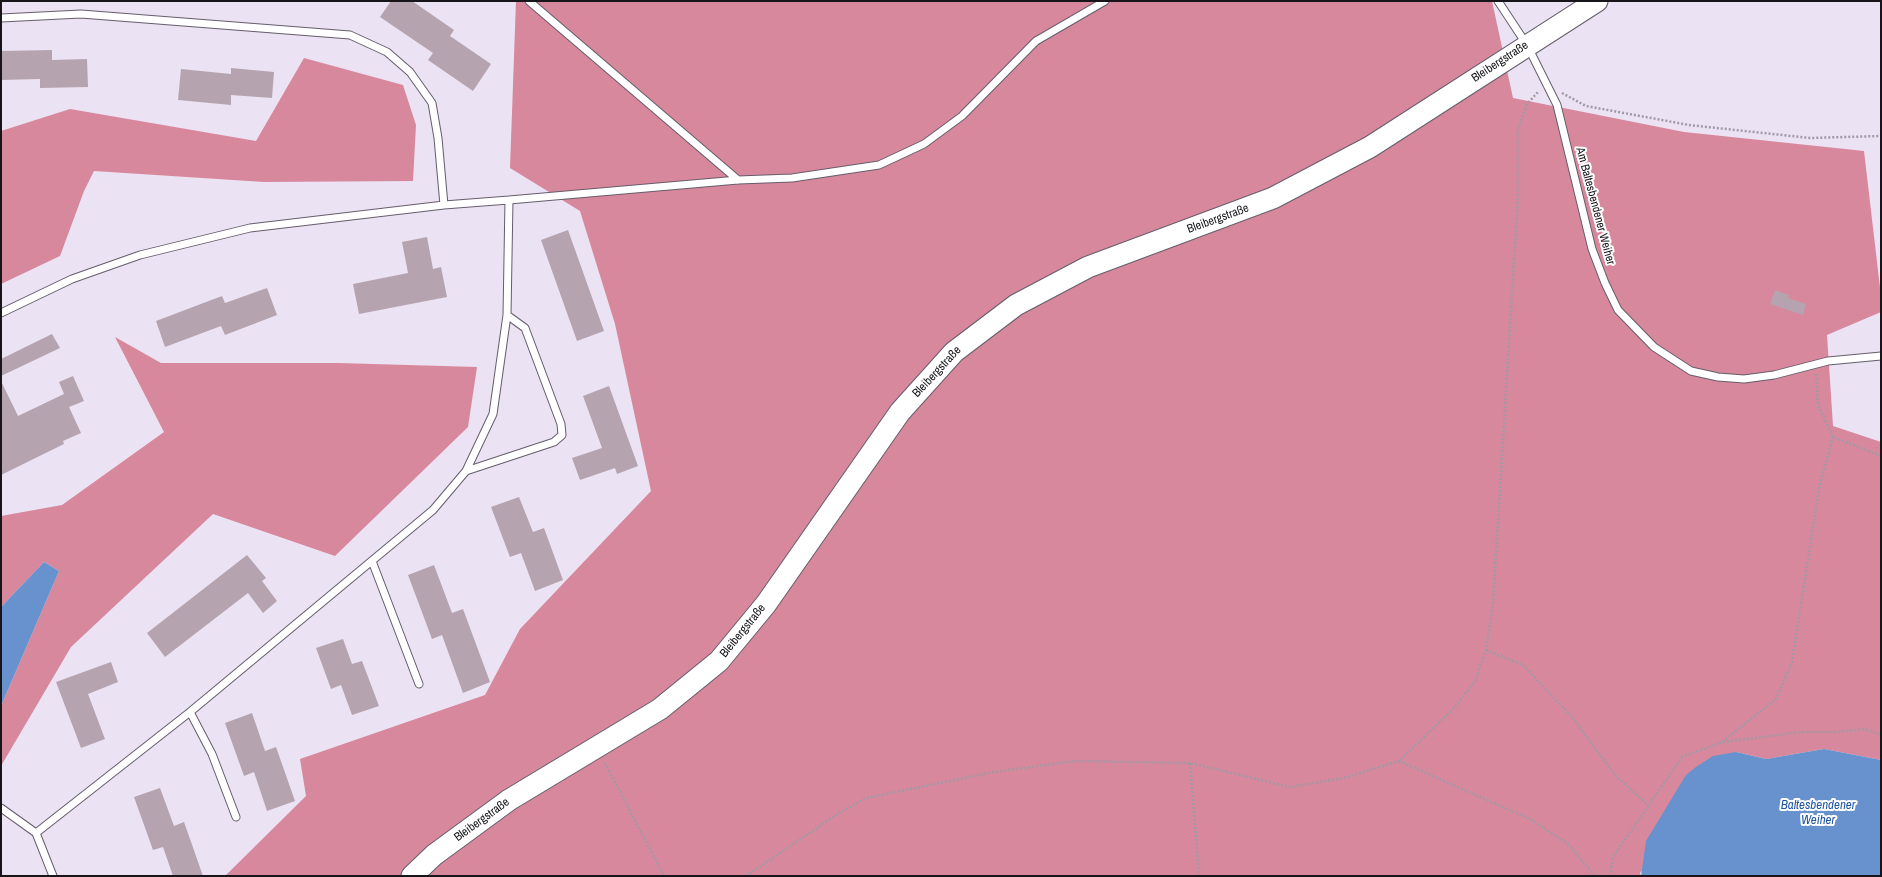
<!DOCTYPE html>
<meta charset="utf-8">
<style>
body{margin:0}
#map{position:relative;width:1882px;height:877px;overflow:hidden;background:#ebe2f3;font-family:"Archivo Narrow",sans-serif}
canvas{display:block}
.frame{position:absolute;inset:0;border:2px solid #17141a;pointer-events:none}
</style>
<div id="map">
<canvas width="1882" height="877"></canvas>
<div class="frame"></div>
</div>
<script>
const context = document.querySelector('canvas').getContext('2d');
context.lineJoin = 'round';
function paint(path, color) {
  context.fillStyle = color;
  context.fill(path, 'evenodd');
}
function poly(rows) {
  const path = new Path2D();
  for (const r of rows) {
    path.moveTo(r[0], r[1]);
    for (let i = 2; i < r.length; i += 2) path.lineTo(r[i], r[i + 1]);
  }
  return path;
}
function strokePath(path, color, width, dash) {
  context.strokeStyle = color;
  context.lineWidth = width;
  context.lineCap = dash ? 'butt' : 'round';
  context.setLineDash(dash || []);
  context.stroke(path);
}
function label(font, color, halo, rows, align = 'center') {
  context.font = font + ' "Archivo Narrow",sans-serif';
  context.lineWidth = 4;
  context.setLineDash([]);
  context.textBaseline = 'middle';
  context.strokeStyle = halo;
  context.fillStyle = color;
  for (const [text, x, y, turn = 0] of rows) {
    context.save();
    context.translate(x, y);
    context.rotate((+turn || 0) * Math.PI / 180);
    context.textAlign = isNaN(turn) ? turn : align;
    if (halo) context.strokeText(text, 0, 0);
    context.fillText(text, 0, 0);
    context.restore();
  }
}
paint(poly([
 [516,1,1492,1,1513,98,1684,132,1864,151,1881,296,1881,312,1827,335,1833,426,1881,442,1881,760,1824,749,1766,759,1736,752,1640,873,1641,876,225,876,306,796,300,759,485,695,520,629,651,491,615,324,580,211,510,168],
 [304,58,403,85,416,125,413,181,264,182,94,171,84,191,60,256,1,284,1,131,70,109,256,141],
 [115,337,161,363,338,363,477,367,468,427,335,556,213,514,71,647,1,766,1,706,59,571,44,562,1,607,1,516,62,505,164,432]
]), '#d8889c');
paint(poly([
 [44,562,59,571,1,706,1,607],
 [1824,749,1881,760,1881,876,1641,876,1646,841,1686,775,1696,767,1713,756,1736,752,1766,759]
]), '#6792cd');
paint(poly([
 [391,1,412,1,454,30,450,36,491,64,473,91,428,60,433,53,380,17],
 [52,50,52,60,87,59,88,87,40,88,40,79,1,80,1,51],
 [231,68,274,72,272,98,231,95,231,105,178,100,181,69,231,74],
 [568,230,604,331,577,341,541,240],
 [427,237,433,269,441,267,447,297,359,314,353,284,408,273,402,242],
 [267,288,277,315,225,335,221,326,165,347,156,321,222,296,225,303],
 [1775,290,1789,295,1788,298,1806,304,1803,315,1770,304],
 [52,334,60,348,1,376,1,359],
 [73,376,84,401,69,407,81,433,63,441,64,444,1,475,1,381,18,416,64,394,59,382],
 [609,386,638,466,617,474,615,468,580,480,572,458,602,448,583,396],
 [519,497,533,532,544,528,563,580,535,591,521,553,510,557,491,507],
 [247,555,266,578,262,581,277,601,263,613,248,593,165,657,147,633],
 [434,565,452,613,463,609,490,682,463,693,442,635,432,639,408,575],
 [343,639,352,664,362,661,379,706,352,715,341,685,331,689,316,648],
 [111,662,118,682,88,694,105,739,81,748,56,682],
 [252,713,265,751,276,747,295,801,267,811,254,772,244,776,225,723],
 [160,788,174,826,184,822,203,876,173,876,163,847,153,850,134,797]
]), '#b5a4b0');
const lane = poly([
 [529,1,738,180],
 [1498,1,1527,45,1557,105,1592,249,1605,283,1618,310,1654,347,1691,371,1718,377,1744,379,1774,375,1828,361,1881,356],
 [1,18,81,14,350,35,387,52,410,72,432,103,438,138,444,205],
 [509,200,738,180,792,178,879,165,924,144,962,116,1036,41,1105,1],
 [1,313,72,279,140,255,250,228,444,205,509,200,507,315,493,414,466,471,433,510,190,712,36,833,53,876],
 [466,471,554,442,562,435,561,424,525,328,507,315],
 [372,561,419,684],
 [190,712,212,754,236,817],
 [1,808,36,833]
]);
const secondary = poly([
 [412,876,434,855,509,800,660,709,719,661,766,604,900,412,954,352,1016,305,1088,267,1273,198,1370,147,1597,1]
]);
strokePath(lane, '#655d6c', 9);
strokePath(secondary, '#655d6c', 23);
strokePath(poly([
 [1562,93,1586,106,1689,125,1810,138,1881,136],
 [1816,374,1818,405,1833,437,1881,456],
 [1486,650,1523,665,1572,717,1615,775,1648,805],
 [1723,742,1801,732,1834,732,1865,729,1881,735],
 [1399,761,1532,820,1568,844,1595,876],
 [605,763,664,876],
 [1190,763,1199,876],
 [746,876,839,813,866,798,994,772,1075,761,1190,763,1290,787,1344,778,1399,761,1454,708,1475,681,1486,650,1493,603,1518,197,1518,129,1527,104,1539,91],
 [1610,876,1613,857,1682,757,1722,742,1776,699,1792,662,1820,483,1833,437]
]), '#a099a6', 2.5, [2, 2]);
strokePath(lane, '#fff', 7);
strokePath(secondary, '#fff', 21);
label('12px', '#17141a', '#fff', [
 ["Bleibergstraße",1500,62,-33],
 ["Am Baltesbendener Weiher",1595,206,75],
 ["Bleibergstraße",1218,219,-20],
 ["Bleibergstraße",937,372,-47],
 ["Bleibergstraße",743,631,-51],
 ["Bleibergstraße",482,820,-36]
]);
label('italic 13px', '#20569f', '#fff', [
 ["Baltesbendener",1818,806],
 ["Weiher",1818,821]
]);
</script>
